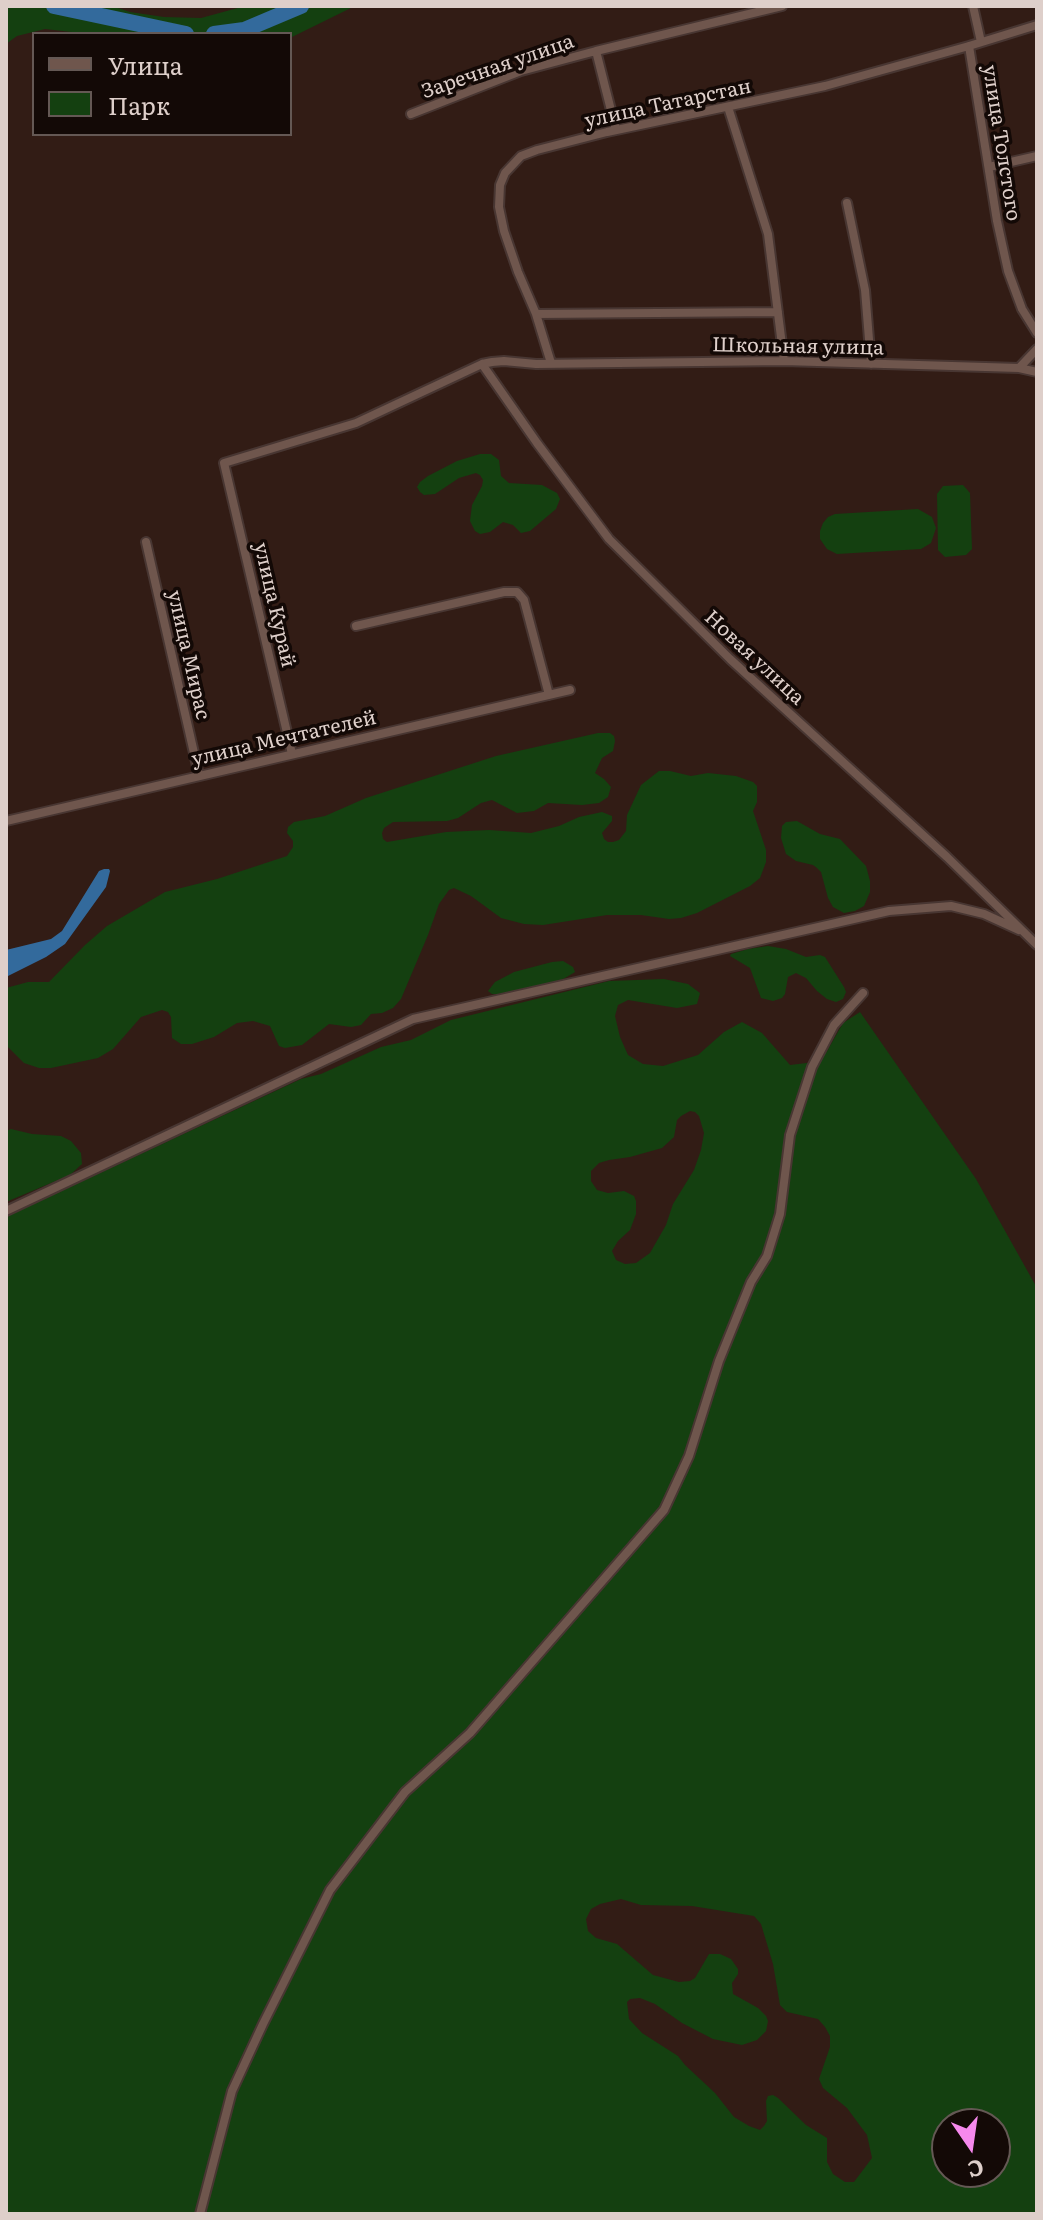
<!DOCTYPE html>
<meta charset="utf-8">
<style>
body{margin:0}
#map{position:relative;width:1043px;height:2220px;overflow:hidden;background:#321c15;font-family:Literata,serif}
canvas{display:block}
.frame{position:absolute;inset:0;border:8px solid #decfca;pointer-events:none}
.legend{position:absolute;left:32px;top:32px;width:260px;height:104px;box-sizing:border-box;background:#130906;border:2px solid #645854;margin:0;padding:10px 14px;list-style:none;font-size:24px;color:#decfca}
.legend li{display:flex;align-items:center;gap:16px;height:40px}
.legend b{width:40px;border:2px solid #645854}
.north{position:absolute;left:931px;top:2108px;width:80px;height:80px;box-sizing:border-box;background:#130906;border:2px solid #645854;border-radius:50%;rotate:167deg;font-size:22px;font-weight:700;line-height:32px;text-align:center;color:#decfca}
.north::after{content:'';display:block;margin:auto;width:28px;height:36px;background:#f689ed;clip-path:polygon(50% 0,100% 100%,50% 72%,0 100%)}
</style>
<div id="map">
<canvas width="1043" height="2220"></canvas>
<div class="frame"></div>
<ul class="legend">
<li><b style="height:10px;background:#6f564d"></b>Улица</li>
<li><b style="height:22px;background:#144010"></b>Парк</li>
</ul>
<div class="north">С</div>
</div>
<script>
const context = document.querySelector('canvas').getContext('2d');
context.lineJoin = 'round';
function paint(path, color) {
  context.fillStyle = color;
  context.fill(path, 'evenodd');
}
function poly(rows) {
  const path = new Path2D();
  for (const r of rows) {
    path.moveTo(r[0], r[1]);
    for (let i = 2; i < r.length; i += 2) path.lineTo(r[i], r[i + 1]);
  }
  return path;
}
function strokePath(path, color, width, dash) {
  context.strokeStyle = color;
  context.lineWidth = width;
  context.lineCap = dash ? 'butt' : 'round';
  context.setLineDash(dash || []);
  context.stroke(path);
}
function label(font, color, halo, rows, align = 'center') {
  context.font = font + ' Literata,serif';
  context.lineWidth = 7;
  context.setLineDash([]);
  context.textBaseline = 'middle';
  context.strokeStyle = halo;
  context.fillStyle = color;
  for (const [text, x, y, turn = 0] of rows) {
    context.save();
    context.translate(x, y);
    context.rotate((+turn || 0) * Math.PI / 180);
    context.textAlign = isNaN(turn) ? turn : align;
    if (halo) context.strokeText(text, 0, 0);
    context.fillText(text, 0, 0);
    context.restore();
  }
}
paint(poly([
 [6,6,112,6,130,12,164,17,201,18,245,6,355,6,290,38,290,34,89,34,45,29,17,36,6,44],
 [480,454,491,454,499,460,501,476,509,483,542,485,557,493,560,499,556,509,530,531,521,533,513,525,503,522,490,532,480,534,475,531,470,521,472,505,482,486,483,480,480,475,476,473,459,478,435,494,424,495,420,492,417,487,420,482,428,476,457,461],
 [963,485,970,493,972,549,966,555,945,557,938,550,937,494,943,486],
 [918,509,932,517,936,528,931,543,921,549,837,554,827,549,820,539,820,531,823,523,828,517,835,514],
 [598,733,610,733,614,736,615,741,613,751,602,758,595,773,604,779,611,787,608,797,599,803,582,805,548,803,534,811,517,813,492,800,481,803,458,818,447,821,393,822,384,828,382,833,383,839,387,842,446,832,489,830,531,833,559,826,579,817,602,812,612,816,612,821,602,833,604,839,608,842,613,842,619,840,626,831,627,815,641,785,659,771,670,771,691,776,708,773,736,776,753,782,757,786,757,802,753,811,766,850,766,862,760,878,750,886,697,913,681,918,669,919,641,915,607,915,543,925,524,924,501,918,471,896,454,888,449,890,439,904,428,935,401,999,393,1008,382,1013,371,1014,361,1025,351,1027,329,1024,302,1045,285,1048,279,1046,270,1026,253,1021,237,1023,214,1037,192,1044,181,1044,172,1038,171,1017,168,1012,162,1010,141,1017,113,1049,98,1058,51,1068,39,1068,24,1063,8,1047,6,988,28,982,49,982,85,945,107,926,165,892,217,879,287,856,293,847,293,841,287,833,288,827,294,822,325,816,366,798,496,756],
 [797,821,820,834,840,839,866,866,870,881,870,892,864,906,855,911,844,913,833,907,828,898,821,872,817,868,813,865,796,861,786,854,781,838,782,826,786,822],
 [768,946,786,949,806,957,820,955,825,957,844,987,846,992,843,999,836,1002,827,999,817,991,806,978,796,973,788,977,785,994,782,998,773,1001,761,998,750,968,730,956,731,954,748,949],
 [563,961,573,967,575,972,560,981,498,994,492,994,488,991,495,982,514,972,552,962],
 [664,979,688,984,700,993,697,1004,677,1008,628,1000,618,1005,615,1016,620,1037,628,1055,643,1064,663,1066,698,1055,724,1032,742,1022,762,1033,790,1065,815,1062,827,1051,843,1023,860,1012,976,1179,1037,1288,1037,2214,6,2214,6,1217,301,1079,321,1074,381,1047,411,1040,451,1020,609,981],
 [690,1111,695,1112,699,1116,704,1133,701,1150,694,1170,673,1204,666,1225,650,1253,636,1263,625,1264,616,1260,612,1251,618,1241,630,1230,636,1214,636,1201,634,1196,624,1191,608,1193,597,1190,591,1181,591,1171,599,1163,609,1160,630,1157,662,1148,674,1137,677,1120,681,1116],
 [621,1899,641,1905,692,1906,754,1916,761,1924,773,1964,780,2005,787,2012,818,2019,825,2027,830,2036,830,2047,819,2079,823,2088,847,2108,867,2135,872,2158,854,2182,845,2182,833,2174,827,2162,827,2138,806,2125,778,2098,773,2095,768,2096,766,2101,767,2121,764,2126,760,2130,749,2126,734,2117,715,2093,685,2065,678,2056,642,2033,629,2019,627,2002,630,1999,640,1998,655,2004,682,2023,713,2039,742,2045,757,2040,766,2031,768,2021,766,2016,758,2008,733,1994,732,1983,738,1974,738,1969,731,1959,720,1954,709,1954,695,1978,690,1981,679,1982,653,1975,617,1944,596,1938,588,1931,586,1919,591,1909,600,1904],
 [947,2124,995,2124,995,2172,947,2172],
 [11,1129,32,1134,61,1136,71,1141,81,1153,82,1164,70,1175,6,1202,6,1131]
]), '#144010');
paint(poly([
 [104,869,109,869,110,871,106,887,65,944,46,957,6,977,6,950,51,939,62,931,99,871]
]), '#336a9c');
strokePath(poly([
 [54,6,186,34],
 [214,34,244,30,301,6]
]), '#336a9c', 16);
const minor = poly([
 [973,6,981,42],
 [969,46,997,221,1008,271,1022,309,1037,333],
 [596,51,616,130],
 [728,107,768,234,784,361],
 [411,114,521,71,596,51,782,6],
 [989,167,1037,156],
 [847,203,865,290,871,364],
 [536,314,778,312],
 [551,363,536,314,518,272,504,231,499,207,500,185,505,173,521,156,537,150,607,132,825,86,969,46,1037,25],
 [482,364,537,443,609,539,730,659,947,857,1037,945],
 [1019,368,1037,372],
 [146,542,199,775],
 [356,626,504,592,517,592,524,600,549,695],
 [292,754,224,463,356,423,482,364,492,362,504,361,536,364,784,361,1019,368,1037,349],
 [6,821,570,690],
 [6,1211,413,1019,889,911,951,906,984,914,1019,930],
 [200,2214,232,2091,263,2024,330,1890,405,1792,470,1733,664,1510,689,1456,719,1361,751,1282,767,1256,780,1214,790,1135,812,1067,834,1025,863,993]
]);
strokePath(minor, '#483632', 12);
strokePath(minor, '#6f564d', 8);
label('20px', '#decfca', '#130906', [
 ["Заречная улица",498,67,-19],
 ["улица Татарстан",668,104,-12],
 ["улица Толстого",1001,143,81],
 ["Школьная улица",798,347,1],
 ["улица Курай",274,605,77],
 ["улица Мирас",188,655,77],
 ["Новая улица",754,658,43],
 ["улица Мечтателей",284,739,-13]
]);
</script>
